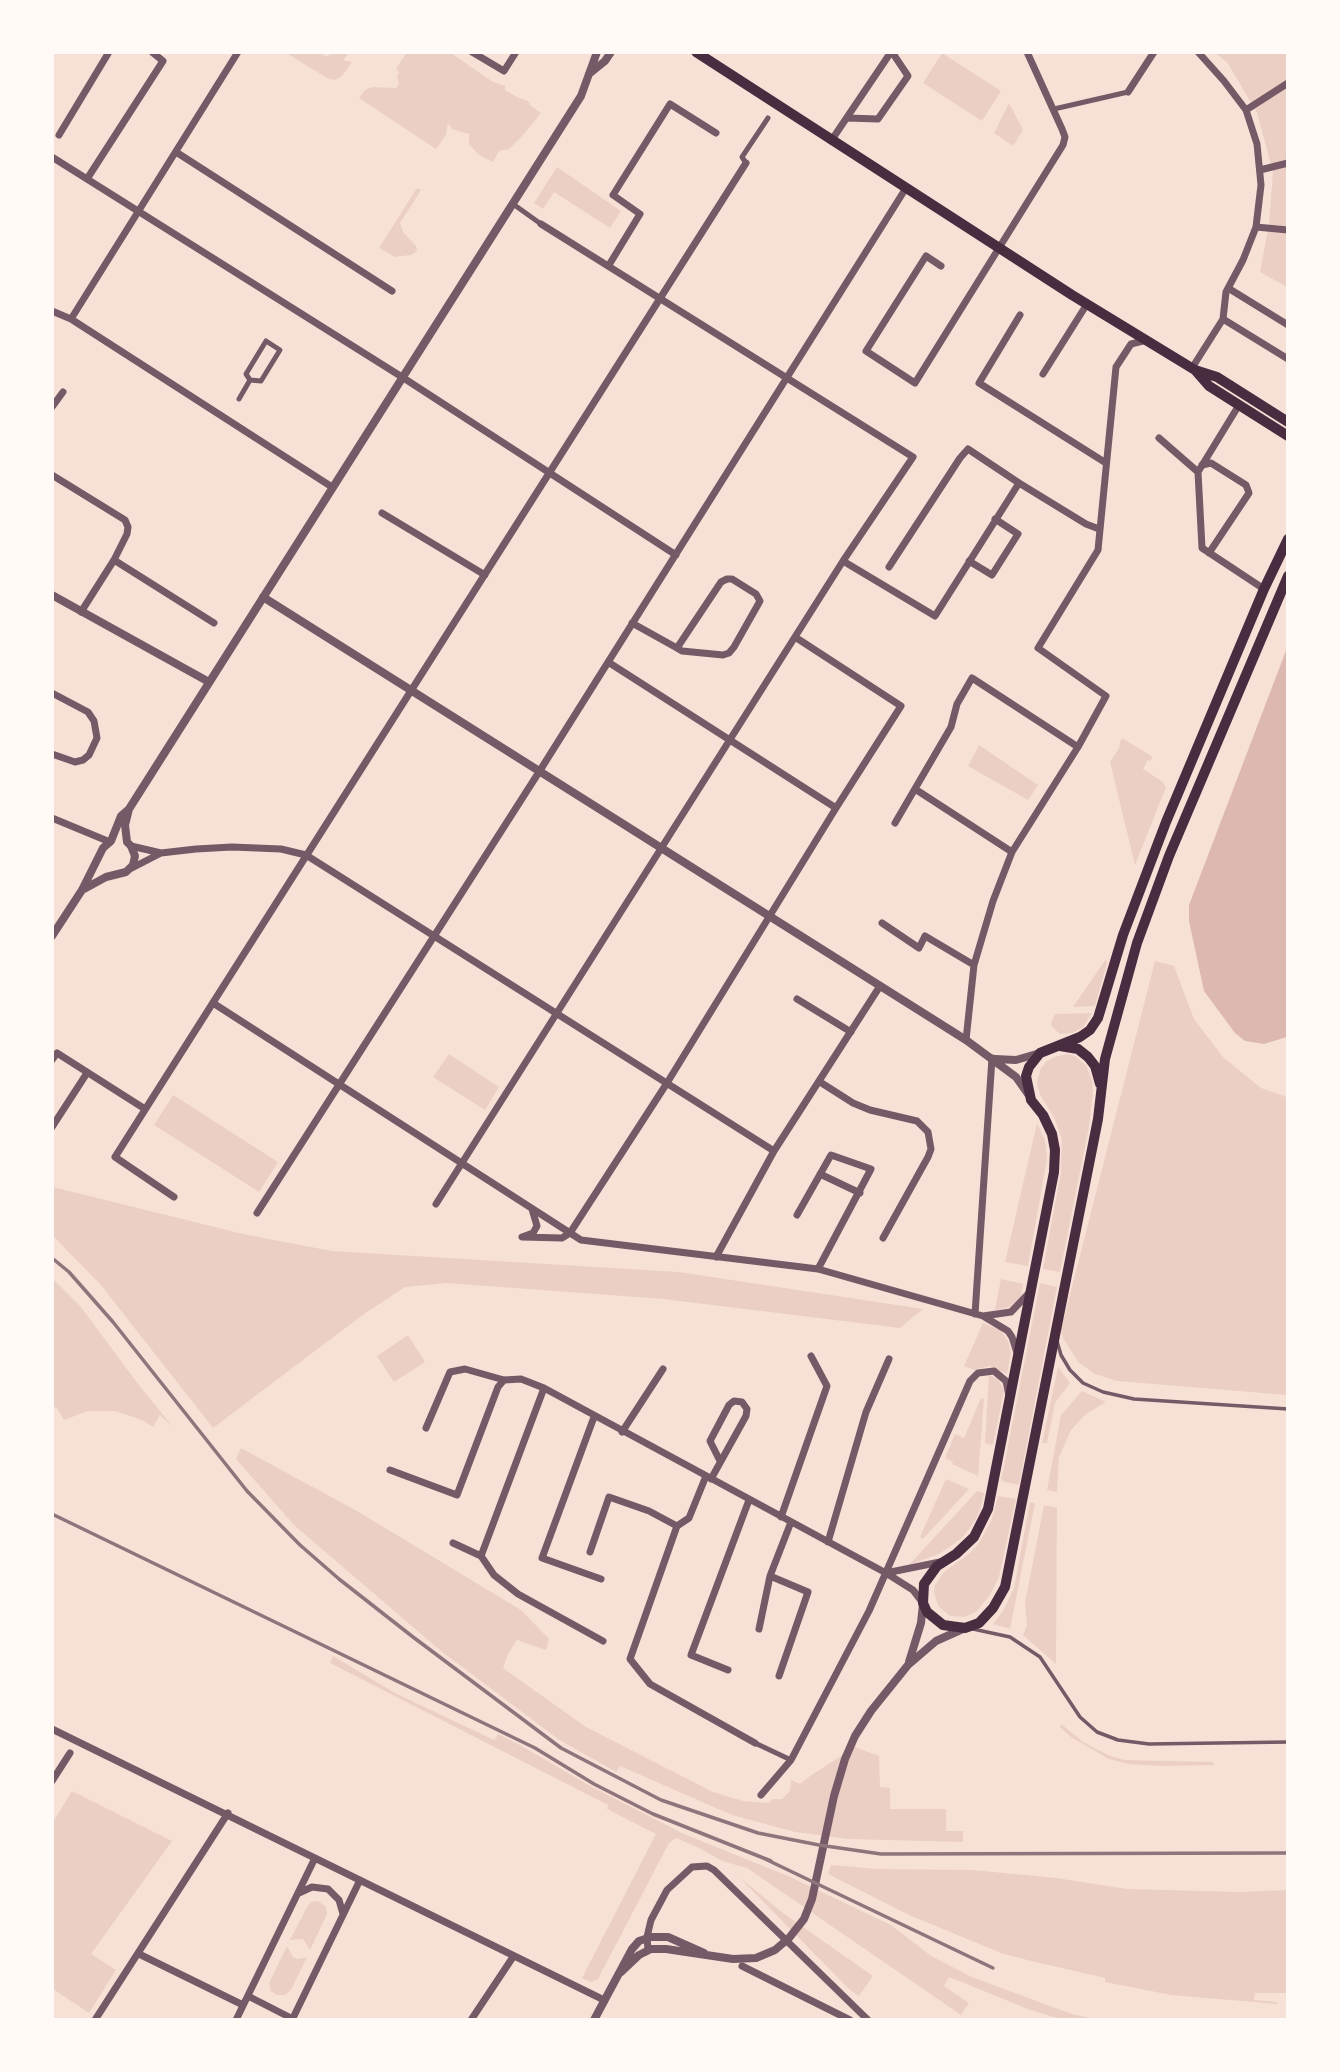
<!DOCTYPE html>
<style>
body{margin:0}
#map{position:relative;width:1340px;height:2072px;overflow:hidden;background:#f7e1d7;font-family:Merriweather,serif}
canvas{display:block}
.frame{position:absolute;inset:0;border:54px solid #fffaf5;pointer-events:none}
</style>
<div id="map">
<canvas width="1340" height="2072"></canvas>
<div class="frame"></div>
</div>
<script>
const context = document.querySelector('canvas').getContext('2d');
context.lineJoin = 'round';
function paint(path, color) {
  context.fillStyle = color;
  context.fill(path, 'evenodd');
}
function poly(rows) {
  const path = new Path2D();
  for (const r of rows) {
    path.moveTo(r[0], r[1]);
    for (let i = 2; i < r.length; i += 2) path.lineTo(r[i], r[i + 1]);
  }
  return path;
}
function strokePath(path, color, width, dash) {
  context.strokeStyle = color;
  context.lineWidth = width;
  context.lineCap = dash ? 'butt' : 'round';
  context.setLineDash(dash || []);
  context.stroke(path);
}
paint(poly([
 [286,53,320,53,326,56,335,53,349,53,343,60,352,62,342,76,335,80,329,79],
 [406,53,451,53,493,82,505,86,505,90,517,97,528,101,531,106,541,113,525,133,509,149,499,151,493,162,479,155,469,144,469,134,452,129,448,123,446,135,436,149,359,98,365,90,372,87,396,88,399,84,397,76,399,72,396,69],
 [942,53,1001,91,982,121,923,83],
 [1215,53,1287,53,1287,287,1260,272,1269,225,1273,172,1257,113,1227,62],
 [1009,103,1023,130,1013,146,994,133],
 [557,167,621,211,610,228,554,192,543,209,534,203],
 [417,188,421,190,400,223,403,232,416,246,417,251,411,255,395,257,379,248],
 [1122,738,1153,757,1150,761,1148,760,1143,769,1163,782,1166,787,1135,865,1110,762,1120,746,1119,744],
 [979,745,1038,785,1028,800,968,766],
 [1106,959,1107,963,1095,1006,1073,1007],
 [1155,961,1174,966,1194,1019,1223,1057,1261,1088,1285,1096,1287,1103,1287,1395,1117,1381,1095,1374,1078,1362,1063,1338,1061,1330],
 [1092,1013,1083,1027,1072,1033,1060,1034,1052,1027,1051,1023,1055,1014],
 [449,1054,499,1087,485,1110,433,1077],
 [1067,1054,1075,1056,1086,1065,1092,1080,1093,1091,1089,1127,1060,1272,1043,1269,1061,1172,1062,1140,1054,1117,1040,1095,1037,1082,1041,1068,1046,1062,1054,1057],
 [173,1095,278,1162,259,1192,154,1125],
 [1037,1123,1045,1140,1047,1159,1028,1266,1005,1262],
 [53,1187,243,1234,332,1251,679,1272,923,1309,900,1328,663,1299,447,1283,405,1287,364,1314,213,1428,100,1284,53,1236],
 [52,1278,81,1307,138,1384,173,1427,160,1415,153,1427,142,1420,115,1411,88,1411,64,1420,56,1407,53,1408],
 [1001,1279,1023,1284,1021,1296,1009,1307,995,1310],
 [1040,1283,1057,1287,1019,1485,1001,1481],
 [983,1323,1000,1330,1008,1341,1011,1353,1007,1374,990,1366,974,1370,964,1366],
 [408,1335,425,1362,394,1382,377,1356],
 [1058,1367,1070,1383,1055,1403,1047,1443,1042,1443],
 [989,1375,998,1379,1004,1391,993,1445,985,1443],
 [1082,1391,1106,1402,1086,1414,1071,1430,1059,1457,1057,1492,1047,1490,1061,1415],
 [981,1398,984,1399,978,1476,952,1464,953,1462,945,1458,955,1434,964,1438],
 [241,1448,357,1511,521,1610,549,1639,546,1650,517,1640,508,1654,503,1668,586,1727,713,1792,743,1801,769,1803,773,1799,782,1799,790,1791,791,1780,800,1784,810,1776,855,1747,879,1756,880,1787,890,1788,890,1809,946,1809,946,1831,963,1831,963,1842,848,1839,795,1832,732,1815,620,1766,616,1772,558,1739,441,1651,294,1525,236,1459],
 [946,1479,969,1489,923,1539,920,1537],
 [977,1491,984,1493,980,1510,975,1521,962,1538,939,1554,909,1565],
 [998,1496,1016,1499,999,1577,990,1595,976,1612,964,1617,950,1616,938,1606,934,1592,935,1585,944,1572,970,1553,979,1543,992,1519],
 [1030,1502,1035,1503,1010,1629,993,1624,1003,1611,1014,1588],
 [1044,1505,1057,1508,1056,1664,1023,1635,1027,1626,1025,1603],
 [333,1656,395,1693,494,1740,498,1734,518,1744,594,1788,684,1834,788,1876,891,1925,931,1956,972,1977,1069,2013,1094,2019,1060,2019,1028,2009,949,1977,944,1986,969,2003,961,2015,747,1868,722,1861,697,1847,676,1838,669,1843,598,1979,591,1982,582,1978,656,1834,607,1809,608,1805,330,1663],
 [1061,1724,1083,1742,1110,1756,1125,1760,1213,1762,1214,1765,1161,1766,1128,1764,1109,1759,1071,1737,1060,1727],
 [72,1791,172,1841,91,1954,116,1970,89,2013,53,1989,53,1822],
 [831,1865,877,1869,973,1870,1056,1878,1127,1889,1240,1892,1287,1890,1287,1993,1255,1993,1254,2000,1277,2002,1277,2004,1171,1995,1105,1982,1105,1978,1023,1959,1001,1953,909,1915,828,1874],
 [739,1877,783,1913,873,1976,859,1996,850,1990],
 [318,1901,326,1907,327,1914,310,1950,303,1939,290,1940,307,1907,311,1902],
 [287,1946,293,1957,298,1959,307,1957,291,1990,285,1995,277,1995,271,1991,269,1983]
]), '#ebcfc5');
paint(poly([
 [1287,648,1287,1037,1264,1044,1245,1041,1235,1033,1204,991,1189,921,1189,905]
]), '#dcb8b0');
strokePath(poly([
 [1057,1341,1061,1355,1070,1370,1083,1383,1103,1392,1134,1399,1288,1409],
 [973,1629,1010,1637,1040,1657,1080,1717,1097,1732,1118,1740,1149,1744,1288,1742]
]), '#755966', 3.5);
strokePath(poly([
 [1054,109,1128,92],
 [746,163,742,157,768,118],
 [513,204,541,224],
 [239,399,250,380,261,381,280,350,266,341,246,374,250,380],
 [755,1743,791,1760]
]), '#755966', 5);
strokePath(poly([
 [472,52,504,71,516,52],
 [1128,92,1154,52],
 [1246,110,1288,83],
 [847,118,878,119,908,76,892,52],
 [59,135,109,52],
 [831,141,891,52],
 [176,152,392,291],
 [52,157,402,377,676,555],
 [1260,170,1288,163],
 [87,179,163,61,152,52],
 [1256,227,1288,230],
 [609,265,640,214,613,195,670,104,716,133],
 [941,266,926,256,866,351,915,383,1063,145,1065,137,1062,129,1027,52],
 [1228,288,1288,325],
 [52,311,71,319,332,487],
 [1020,315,979,383,1106,463],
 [71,319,238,52],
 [1223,319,1288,359],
 [1192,368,1223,319,1226,292,1243,260,1256,227,1261,185,1257,144,1246,110,1224,81,1198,52],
 [1043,374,1087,304],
 [1239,405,1198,472,1202,548,1264,589],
 [52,407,63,392],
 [1159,438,1198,472],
 [1202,465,1211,463,1246,485,1249,493,1209,553],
 [52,475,125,520,128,527,127,534,114,560,81,612],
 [1019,483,1086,524,1099,529],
 [382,513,485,575],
 [114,560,214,623],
 [843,561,935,616,1019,483,968,449,960,458,889,567],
 [969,561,992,575,1018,534,995,519],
 [632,623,677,648,682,651,723,655,729,653,734,647,760,601,756,594,732,579,727,579,721,582,677,648],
 [608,662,836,808],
 [52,693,88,712,94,721,97,738,89,755,83,760,75,762,52,754],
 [915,789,1012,852],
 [52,818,110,842],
 [895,823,951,727,957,704,972,678,1078,747],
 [131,846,161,853],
 [130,869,161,853,196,849,232,847,281,849,306,855,774,1151],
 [882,923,919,948,925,936,974,965],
 [797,999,851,1032],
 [213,1003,581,1240,818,1269,983,1316,1008,1331,1012,1337,1017,1353],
 [966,1040,974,965,993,901,1012,852,1078,747,1106,696,1038,648,1098,550,1116,367,1131,344,1147,340],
 [52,1060,57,1053,145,1109],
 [820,1082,853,1103,870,1110,917,1121,928,1132,931,1149,928,1157,883,1238],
 [52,1127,87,1073],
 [820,1174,860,1193],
 [174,1197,115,1157,746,163],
 [436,1204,843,561,913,457,541,224],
 [532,1209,537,1226,533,1233,522,1237,562,1238,570,1233,667,1083,836,808,901,706,795,637],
 [257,1213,539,772,906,188],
 [797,1215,831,1155,871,1169,818,1269],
 [716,1257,774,1151,880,986],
 [975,1314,992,1058],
 [983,1316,1011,1312,1029,1293],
 [594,1417,542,1558,601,1579],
 [426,1428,450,1372,465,1369,504,1380,521,1379,544,1388,886,1573,913,1590,923,1603],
 [622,1432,663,1369],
 [390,1470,457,1495,498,1387,504,1380],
 [711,1479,746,1416,747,1409,742,1402,734,1401,729,1405,710,1441,720,1461],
 [781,1517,827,1386,811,1356],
 [677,1526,689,1518,706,1476],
 [828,1542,866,1412,889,1359],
 [453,1543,481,1556,544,1388],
 [590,1552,609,1497,649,1511,677,1526,630,1659,650,1684,755,1743],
 [481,1556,494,1575,518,1594,603,1641],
 [886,1573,940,1562],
 [770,1576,808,1592,779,1676],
 [759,1629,770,1576,791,1522],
 [728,1670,691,1655,749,1500],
 [52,1729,604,2000],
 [52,1781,70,1753],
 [761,1795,791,1760,869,1611,970,1381,978,1373,994,1371,1006,1381,1009,1396],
 [299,1893,312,1887,328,1889,339,1900,343,1914],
 [648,1950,647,1937,651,1920,667,1890,692,1867,707,1866,714,1870,868,2020],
 [139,1954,243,2005],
 [742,1966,850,2020],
 [248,1996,293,2019],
 [95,2020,228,1813],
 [236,2020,315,1858],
 [292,2020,360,1880],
 [471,2020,513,1957]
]), '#755966', 7);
strokePath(poly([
 [589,74,605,61,611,52],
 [52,595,209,682],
 [263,597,966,1040,1016,1077,1028,1094],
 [84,889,106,877,126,872,133,865,135,856,131,846,127,842,125,825,129,809],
 [52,936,82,890,103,848,111,841,121,816,129,809,581,96,597,52],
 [995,1059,1016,1060,1040,1053],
 [909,1662,921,1623,923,1604],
 [621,1972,639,1955,651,1949,666,1949,733,1959,756,1958,775,1950,789,1938,804,1919,812,1899,834,1796,845,1759,855,1736,871,1711,908,1665,936,1641,965,1628],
 [594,2020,632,1949,639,1941,651,1937,668,1937,704,1953]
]), '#755966', 8);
strokePath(poly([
 [696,52,1072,295,1195,370,1217,377,1288,422],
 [1195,370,1209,386,1288,436],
 [1288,539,1264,589,1166,822,1123,935,1098,1018,1090,1030,1080,1037,1040,1053,1029,1067,1026,1076,1031,1100,1043,1115,1052,1134,1055,1150,1054,1172,988,1509,974,1537,956,1554,937,1566,924,1584,923,1603,927,1612,943,1625,965,1628,979,1623,993,1608,1005,1587,1098,1119,1105,1059,1137,943,1169,856,1288,576],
 [1060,1046,1078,1049,1088,1057,1095,1066,1100,1084]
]), '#4a2c40', 10);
strokePath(poly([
 [52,1258,69,1272,113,1322,247,1491,300,1545,339,1579,413,1637,561,1748,661,1800,758,1833,819,1845,881,1854,1288,1853],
 [52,1514,535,1748,594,1784,653,1814,771,1861],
 [761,1857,993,1968]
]), '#8f747c', 3.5);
</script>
